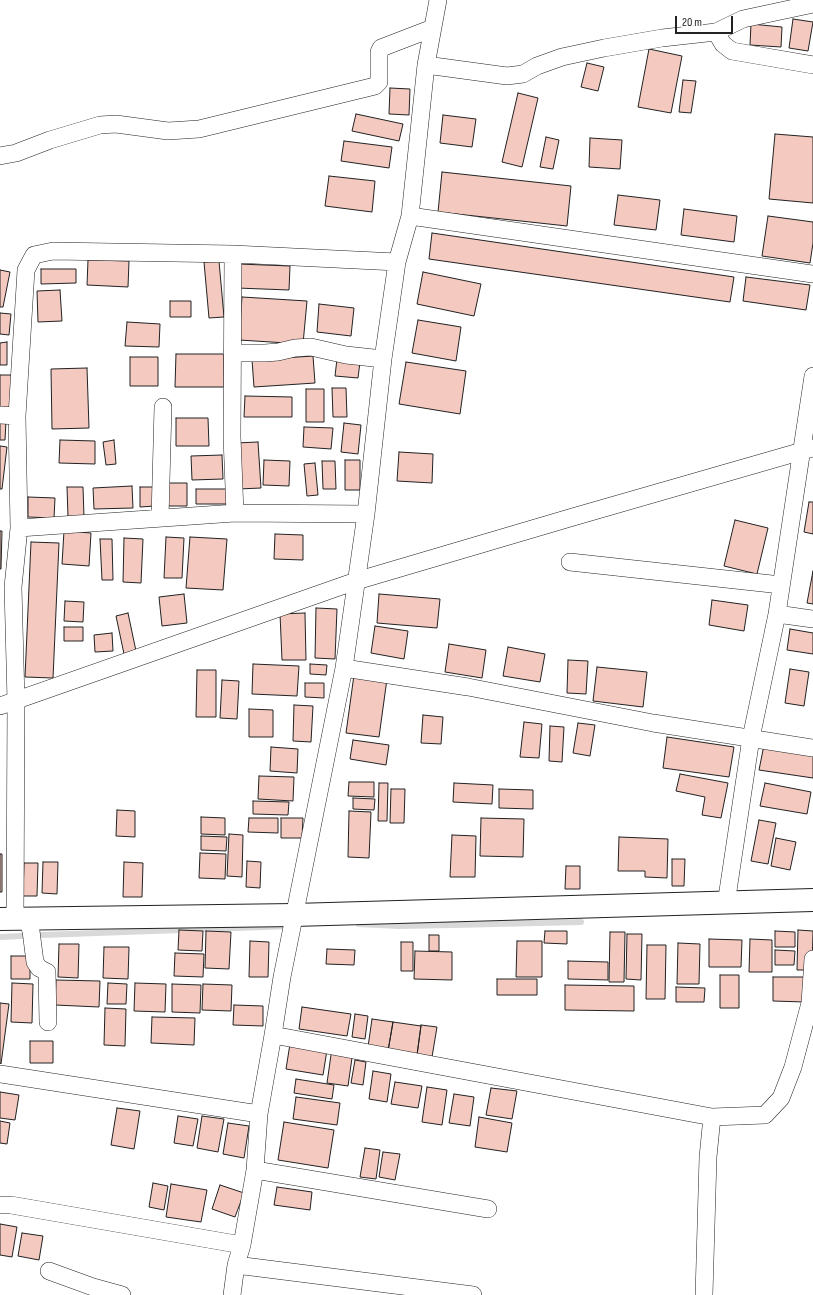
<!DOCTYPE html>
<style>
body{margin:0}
#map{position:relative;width:813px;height:1295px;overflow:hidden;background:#fff;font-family:"Sofia Sans Condensed",sans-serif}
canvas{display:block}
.scale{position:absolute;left:675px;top:16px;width:58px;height:18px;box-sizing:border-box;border:2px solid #222;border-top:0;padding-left:5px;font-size:12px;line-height:14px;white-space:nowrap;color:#222;-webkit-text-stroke:3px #fff;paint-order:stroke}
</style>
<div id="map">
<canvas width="813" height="1295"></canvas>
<div class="scale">20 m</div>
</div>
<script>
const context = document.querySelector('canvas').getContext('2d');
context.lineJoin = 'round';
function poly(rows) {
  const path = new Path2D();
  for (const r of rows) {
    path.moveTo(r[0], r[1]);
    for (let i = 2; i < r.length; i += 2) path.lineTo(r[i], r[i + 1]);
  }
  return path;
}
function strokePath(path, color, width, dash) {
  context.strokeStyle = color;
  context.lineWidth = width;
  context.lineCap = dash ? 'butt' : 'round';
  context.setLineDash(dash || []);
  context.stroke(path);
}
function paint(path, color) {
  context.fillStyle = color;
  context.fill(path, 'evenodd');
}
strokePath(poly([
 [359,924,399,926,453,925,581,922],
 [0,937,42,935,291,926]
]), '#d9d9d9', 6);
const building = poly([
 [793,19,813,22,808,51,789,48,793,19],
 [751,24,782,27,781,47,750,45,751,24],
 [649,49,682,56,671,113,638,107,649,49],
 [587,63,604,67,598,91,581,87,587,63],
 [683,80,696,81,691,113,679,112,683,80],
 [390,88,410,89,409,115,389,114,390,88],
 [518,93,538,98,522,167,502,162,518,93],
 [356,114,403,124,399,141,352,131,356,114],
 [443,115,476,119,472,147,440,143,443,115],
 [775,134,813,137,813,203,769,199,775,134],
 [546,137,559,140,553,169,540,167,546,137],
 [590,138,622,140,620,169,589,167,590,138],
 [344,141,392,147,389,168,341,161,344,141],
 [442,172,571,186,567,226,438,212,442,172],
 [329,176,375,181,372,212,325,206,329,176],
 [618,195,660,200,656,230,614,225,618,195],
 [684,209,737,216,734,242,681,235,684,209],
 [768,216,813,222,813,243,810,263,762,256,768,216],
 [432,233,734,277,730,302,429,259,432,233],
 [88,260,129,261,128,287,87,285,88,260],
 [219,261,224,317,209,318,204,262,219,261],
 [238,264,290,266,289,290,237,288,238,264],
 [41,269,76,269,76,283,41,284,41,269],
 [0,270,10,272,3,307,0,307,0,270],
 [423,272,481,284,474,316,417,304,423,272],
 [746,277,810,285,806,310,743,301,746,277],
 [60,290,62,321,38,322,37,291,60,290],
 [242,297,307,301,303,344,239,340,242,297],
 [170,301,191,301,191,317,170,317,170,301],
 [319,304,354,308,351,336,317,332,319,304],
 [0,313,11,314,9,335,0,334,0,313],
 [418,320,461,327,456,361,412,353,418,320],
 [127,322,160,324,159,347,125,346,127,322],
 [7,342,7,365,0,365,0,343,7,342],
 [176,354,224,354,224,387,175,387,176,354],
 [313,356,315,383,254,387,252,360,313,356],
 [130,357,158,357,158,386,130,386,130,357],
 [337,359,360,362,358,378,335,376,337,359],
 [406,362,466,371,460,414,399,404,406,362],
 [87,368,89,428,52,429,51,369,87,368],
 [0,375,13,375,12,411,0,411,0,375],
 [332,388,346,388,347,417,333,417,332,388],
 [306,389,324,389,324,422,306,422,306,389],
 [245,396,292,397,292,417,244,417,245,396],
 [176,418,208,418,209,446,176,446,176,418],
 [0,421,6,421,5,440,0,440,0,421],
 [344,423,361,425,358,454,341,452,344,423],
 [304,427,333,428,331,449,303,447,304,427],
 [60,440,95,441,95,464,59,463,60,440],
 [114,440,116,464,106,465,103,442,114,440],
 [258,442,261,488,238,489,236,443,258,442],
 [0,446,7,447,2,489,0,489,0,446],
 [399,452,433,454,432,483,397,481,399,452],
 [222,455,223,479,192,480,191,456,222,455],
 [264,460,290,461,289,486,263,485,264,460],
 [345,460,360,460,360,490,345,490,345,460],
 [322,461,335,461,336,489,323,489,322,461],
 [315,463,318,495,307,496,304,464,315,463],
 [163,483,187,483,187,506,163,506,163,483],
 [132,486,133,508,94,509,93,488,132,486],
 [67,487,83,487,84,517,68,517,67,487],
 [140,487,154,487,155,506,140,507,140,487],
 [196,489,228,489,228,504,196,504,196,489],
 [28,497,55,498,54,518,28,517,28,497],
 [809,502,813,502,813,534,804,532,809,502],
 [735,520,768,528,757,574,724,566,735,520],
 [0,531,2,531,1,569,0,569,0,531],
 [64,531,91,533,89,566,62,564,64,531],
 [275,534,303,535,303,560,274,559,275,534],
 [166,537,184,538,182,578,164,578,166,537],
 [190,537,227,539,223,590,186,588,190,537],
 [124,538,143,539,141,583,123,582,124,538],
 [100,539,112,539,113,580,102,580,100,539],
 [31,542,59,543,53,678,25,677,31,542],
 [813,571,813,604,807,603,813,571],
 [184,594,187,623,162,626,159,597,184,594],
 [379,594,440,599,437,628,377,623,379,594],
 [712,600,748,605,744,631,709,625,712,600],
 [65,601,84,602,83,622,64,621,65,601],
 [316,608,337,609,335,659,315,658,316,608],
 [128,613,136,651,124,654,116,616,128,613],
 [305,613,306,660,282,660,280,614,305,613],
 [375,626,408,631,404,659,371,653,375,626],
 [64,627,83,627,83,641,64,641,64,627],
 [790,629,813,633,813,654,787,650,790,629],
 [112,633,113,651,95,652,94,635,112,633],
 [449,644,486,650,482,678,445,672,449,644],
 [508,647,545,654,540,682,503,676,508,647],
 [568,660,588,661,586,694,567,693,568,660],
 [253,664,299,666,297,696,252,694,253,664],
 [310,664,327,665,326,675,310,674,310,664],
 [597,667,647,672,643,707,593,701,597,667],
 [790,669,809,672,804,706,785,703,790,669],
 [197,670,216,670,216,717,196,717,197,670],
 [354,675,387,679,379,737,346,733,354,675],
 [222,680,239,681,237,719,220,718,222,680],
 [305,683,324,683,324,698,305,697,305,683],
 [294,705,313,706,311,742,293,741,294,705],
 [249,709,273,710,273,737,249,737,249,709],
 [423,715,443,717,441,744,421,743,423,715],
 [524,722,542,724,539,758,520,757,524,722],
 [578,723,595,725,590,756,573,753,578,723],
 [550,726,564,727,562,762,549,761,550,726],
 [667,737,734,747,729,777,663,768,667,737],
 [353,740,389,745,386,765,350,759,353,740],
 [764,745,813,752,813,778,759,770,764,745],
 [271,747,298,749,297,773,270,771,271,747],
 [680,774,728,783,721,818,702,815,705,797,676,791,680,774],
 [259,776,294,777,293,801,258,799,259,776],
 [349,782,374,782,374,797,348,796,349,782],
 [379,783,388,783,387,821,378,821,379,783],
 [454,783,493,785,492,804,453,802,454,783],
 [765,783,811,792,807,814,760,806,765,783],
 [391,789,405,789,404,823,390,823,391,789],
 [499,789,533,790,533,809,499,808,499,789],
 [353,798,375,799,374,810,353,809,353,798],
 [253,801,289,802,288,815,253,814,253,801],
 [117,810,135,811,135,837,116,836,117,810],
 [349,811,371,812,369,858,348,857,349,811],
 [201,817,225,818,225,835,201,834,201,817],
 [249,818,278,818,278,833,248,832,249,818],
 [281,818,303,818,302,838,281,838,281,818],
 [481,818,524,819,523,857,480,856,481,818],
 [759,820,776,823,768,864,751,861,759,820],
 [229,834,243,835,242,877,227,876,229,834],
 [452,835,476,836,475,877,450,877,452,835],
 [201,836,227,837,226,851,201,850,201,836],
 [619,837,668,839,667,878,645,877,645,871,618,871,619,837],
 [776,838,796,842,790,870,771,866,776,838],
 [200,853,226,854,225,879,199,878,200,853],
 [0,854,2,854,2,892,0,892,0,854],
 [672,859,685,859,684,886,672,886,672,859],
 [247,861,261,862,260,888,246,887,247,861],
 [43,862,58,862,57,894,42,893,43,862],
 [124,862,143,863,142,897,123,897,124,862],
 [24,863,38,863,37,896,23,896,24,863],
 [566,866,580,866,580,889,565,889,566,866],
 [179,930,203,931,202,951,178,950,179,930],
 [798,930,813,931,812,970,797,970,798,930],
 [206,931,231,932,229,969,205,968,206,931],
 [545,931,567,931,567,944,544,943,545,931],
 [775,931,795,932,795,947,775,947,775,931],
 [610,932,625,932,624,982,609,982,610,932],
 [627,934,642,934,641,980,626,979,627,934],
 [429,935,439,935,439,951,429,951,429,935],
 [709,939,742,940,741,967,709,967,709,939],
 [750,939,772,940,772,972,749,972,750,939],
 [250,941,269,942,268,977,249,977,250,941],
 [517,941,542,941,542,977,516,977,517,941],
 [401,942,413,942,413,971,401,971,401,942],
 [678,943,700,944,699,984,677,984,678,943],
 [59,944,79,944,78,978,58,977,59,944],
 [647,945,666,945,665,999,646,999,647,945],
 [104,947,129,947,128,979,103,978,104,947],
 [327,949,355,950,354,965,326,964,327,949],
 [775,950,795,951,794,965,775,965,775,950],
 [415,951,452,952,452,980,414,979,415,951],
 [175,953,204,954,203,977,174,976,175,953],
 [11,956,30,956,30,979,11,979,11,956],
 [568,961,608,962,608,980,568,979,568,961],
 [720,975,739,975,739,1008,720,1008,720,975],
 [773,977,805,977,805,1002,773,1001,773,977],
 [497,979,537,979,537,995,497,995,497,979],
 [56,980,100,981,99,1007,55,1005,56,980],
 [12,983,33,984,32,1023,11,1022,12,983],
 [108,983,127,984,126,1004,107,1004,108,983],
 [135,983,166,984,165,1012,134,1011,135,983],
 [172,984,201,985,200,1013,172,1012,172,984],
 [203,984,232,985,231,1011,202,1010,203,984],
 [565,985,634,986,634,1011,565,1010,565,985],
 [676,987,705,988,704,1002,676,1002,676,987],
 [0,1003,9,1004,1,1064,0,1063,0,1003],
 [234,1005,263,1006,263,1026,233,1025,234,1005],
 [302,1007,351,1014,347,1036,299,1029,302,1007],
 [105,1008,126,1009,125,1046,104,1045,105,1008],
 [355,1014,368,1016,365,1039,352,1037,355,1014],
 [152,1017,195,1018,194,1045,151,1043,152,1017],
 [372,1019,393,1022,388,1051,368,1047,372,1019],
 [393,1022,421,1026,417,1055,388,1051,393,1022],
 [421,1025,437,1027,432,1057,417,1055,421,1025],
 [30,1041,53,1041,53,1063,30,1063,30,1041],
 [290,1044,327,1050,323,1075,286,1069,290,1044],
 [332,1048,353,1051,348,1086,327,1083,332,1048],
 [355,1060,366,1062,363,1085,351,1083,355,1060],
 [373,1071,391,1074,387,1102,369,1099,373,1071],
 [296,1079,334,1085,332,1099,294,1093,296,1079],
 [395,1082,422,1086,418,1108,391,1104,395,1082],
 [427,1087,447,1090,442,1125,422,1122,427,1087],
 [491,1088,517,1091,512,1119,486,1115,491,1088],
 [0,1092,19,1095,15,1120,0,1118,0,1092],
 [454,1094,474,1097,470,1126,449,1123,454,1094],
 [296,1097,340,1103,337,1125,293,1119,296,1097],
 [117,1108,140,1111,134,1149,111,1145,117,1108],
 [178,1116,198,1119,193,1146,174,1143,178,1116],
 [202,1116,224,1119,218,1152,197,1148,202,1116],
 [479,1117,512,1123,507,1152,475,1147,479,1117],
 [0,1121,10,1123,7,1144,0,1143,0,1121],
 [284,1122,334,1130,328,1168,278,1160,284,1122],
 [228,1123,249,1126,244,1158,223,1154,228,1123],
 [365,1148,380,1150,376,1179,360,1177,365,1148],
 [383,1152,400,1154,395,1180,379,1177,383,1152],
 [153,1183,168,1186,164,1210,149,1207,153,1183],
 [171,1184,207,1190,201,1222,166,1217,171,1184],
 [220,1185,244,1193,235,1217,212,1209,220,1185],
 [277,1187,312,1192,310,1210,274,1205,277,1187],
 [0,1224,17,1227,12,1257,0,1255,0,1224],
 [22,1233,43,1236,39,1260,18,1256,22,1233]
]);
paint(building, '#f3c9c0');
strokePath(building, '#222', 1);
const minor = poly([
 [716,32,723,44,732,51,813,65],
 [426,65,507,76,523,74,537,66,562,57,604,48,662,38,716,32,743,19,813,4],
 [0,156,16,153,50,140,100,125,116,124,168,131,199,129,375,86,379,82,379,52,381,48,433,28],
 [410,216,813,274],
 [233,254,232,437,235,513],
 [232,353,265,353,278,352,295,348,311,347,346,355,383,359],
 [0,415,17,416],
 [160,518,163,407],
 [19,528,235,513,366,514],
 [570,562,781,585],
 [777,614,813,619],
 [344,668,468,687,653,723,813,748],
 [0,706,356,581,573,517,813,448],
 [726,904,751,738,777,614,813,376],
 [15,919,16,701,13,587,19,528,17,416,26,270,34,255,53,251,233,254,397,262],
 [27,919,31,931,35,962,39,968,47,972,48,1022],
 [273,1035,712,1117,765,1115,781,1098,793,1067,810,1003,813,959],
 [0,1074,259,1114],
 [255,1170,488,1209],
 [0,1205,11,1205,242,1245],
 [236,1265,473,1295],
 [49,1271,93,1287,122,1295],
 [232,1295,236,1265,242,1245,255,1170,259,1114,273,1035,282,977,344,668,366,514,383,359,397,262,410,216,426,65,438,0],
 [704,1295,708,1157,712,1117]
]);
const secondary = poly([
 [0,919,294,915,813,900]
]);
strokePath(minor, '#222', 18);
strokePath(secondary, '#222', 24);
strokePath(minor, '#fff', 17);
strokePath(secondary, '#fff', 22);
</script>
